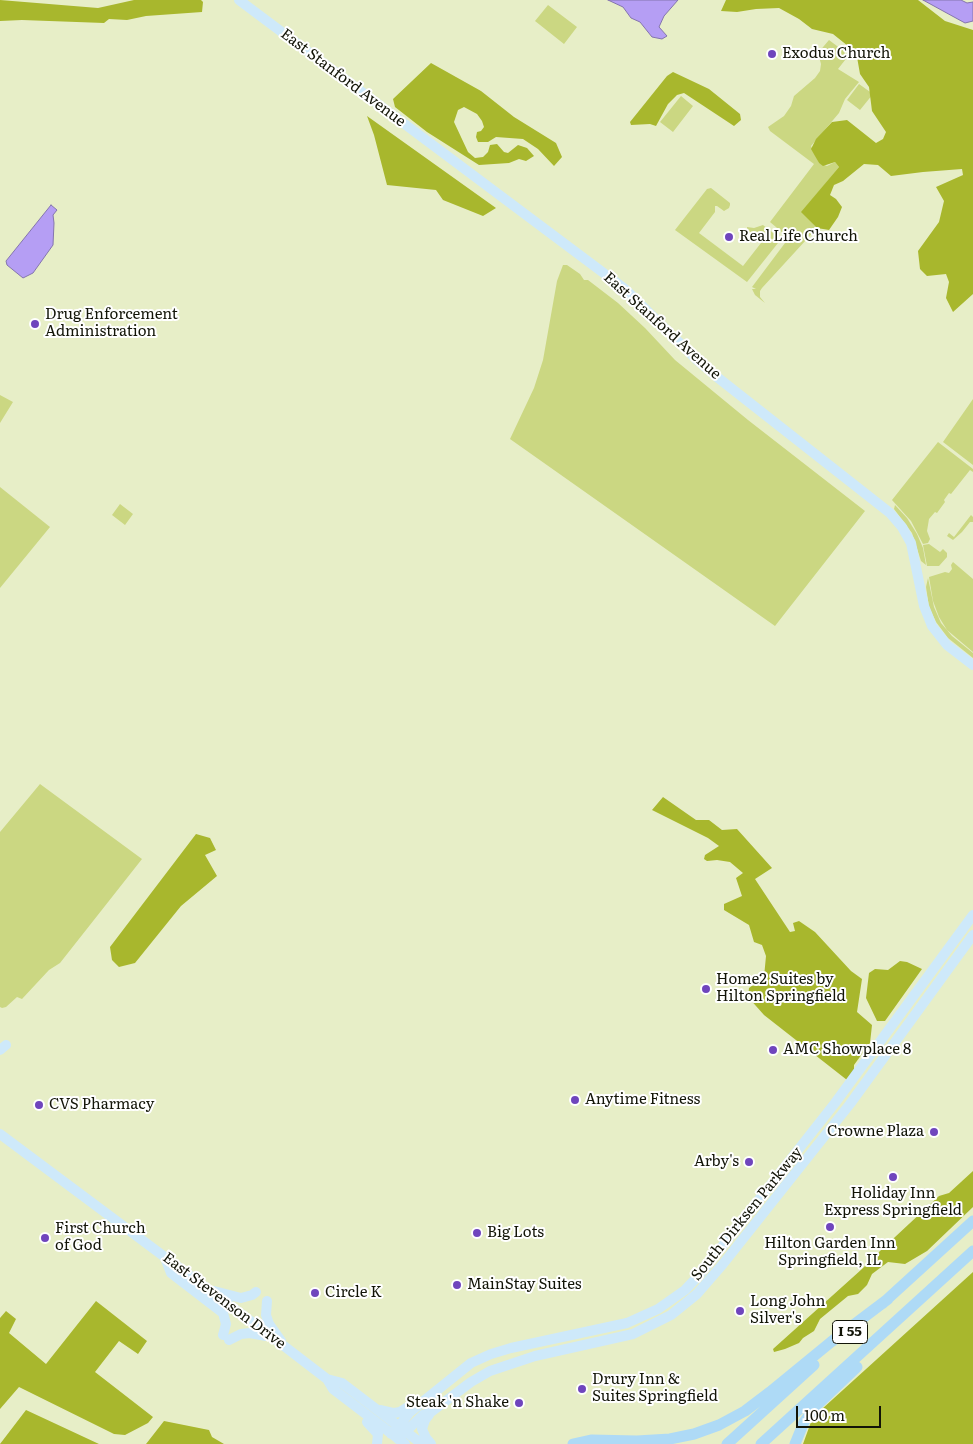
<!DOCTYPE html>
<style>
body{margin:0}
#map{position:relative;width:973px;height:1444px;overflow:hidden;background:#e7eec7;font-family:Literata,serif}
canvas{display:block}
.scale{position:absolute;left:796px;top:1406px;width:85px;height:22px;box-sizing:border-box;border:2px solid #121407;border-top:0;padding-left:6px;font-size:15px;line-height:18px;white-space:nowrap;color:#121407;-webkit-text-stroke:4px #fff;paint-order:stroke}
</style>
<div id="map">
<canvas width="973" height="1444"></canvas>
<div class="scale">100 m</div>
</div>
<script>
const context = document.querySelector('canvas').getContext('2d');
context.lineJoin = 'round';
function paint(path, color) {
  context.fillStyle = color;
  context.fill(path, 'evenodd');
}
function poly(rows) {
  const path = new Path2D();
  for (const r of rows) {
    path.moveTo(r[0], r[1]);
    for (let i = 2; i < r.length; i += 2) path.lineTo(r[i], r[i + 1]);
  }
  return path;
}
function strokePath(path, color, width, dash) {
  context.strokeStyle = color;
  context.lineWidth = width;
  context.lineCap = dash ? 'butt' : 'round';
  context.setLineDash(dash || []);
  context.stroke(path);
}
function label(font, color, halo, rows, align = 'center') {
  context.font = font + ' Literata,serif';
  context.lineWidth = 4;
  context.setLineDash([]);
  context.textBaseline = 'middle';
  context.strokeStyle = halo;
  context.fillStyle = color;
  for (const [text, x, y, turn = 0] of rows) {
    context.save();
    context.translate(x, y);
    context.rotate((+turn || 0) * Math.PI / 180);
    context.textAlign = isNaN(turn) ? turn : align;
    if (halo) context.strokeText(text, 0, 0);
    context.fillText(text, 0, 0);
    context.restore();
  }
}
paint(poly([
 [548,5,577,27,564,44,535,21],
 [829,40,849,55,838,69,859,82,845,99,839,113,811,146,819,163,827,166,835,162,839,167,802,212,817,228,762,288,760,291,760,297,765,303,755,295,752,289,756,289,752,287,785,243,783,233,770,222,814,164,770,131,768,127,784,116,791,106,794,96,815,78,820,71,821,64,818,53],
 [859,84,873,94,860,110,847,100],
 [681,96,693,106,673,132,660,122],
 [711,188,730,203,730,205,729,208,724,211,717,206,715,206,715,212,699,233,743,266,761,243,747,232,747,227,754,228,763,225,777,236,779,239,778,243,747,282,675,230,707,189],
 [563,265,567,265,580,274,584,280,588,280,618,303,645,328,675,360,748,420,865,511,775,626,510,439,534,388,543,360,557,281],
 [0,395,13,402,0,423],
 [973,399,973,465,943,442],
 [938,442,973,469,973,472,970,470,951,494,949,493,944,500,945,502,937,513,935,512,929,519,927,531,930,539,928,543,923,544,911,521,892,500],
 [0,487,50,527,0,588],
 [120,504,133,514,125,525,112,515],
 [895,505,907,518,917,534,923,548,926,565,921,561,912,533,894,509],
 [971,515,973,517,973,522,970,522,962,532,953,540,947,536,949,533,954,537],
 [929,544,940,552,943,549,947,553,947,557,939,566,927,566,923,545],
 [953,562,973,579,973,652,947,630,939,617,933,601,929,577,945,572,949,573,952,569,951,565],
 [928,578,934,607,941,623,952,636,973,653,973,658,948,638,936,622,929,607,926,587],
 [40,784,142,859,60,963,49,970,22,999,17,997,6,1007,2,1008,0,1007,0,832]
]), '#cbd782');
paint(poly([
 [0,0,98,8,134,0,201,0,203,2,202,12,146,16,127,20,109,19,104,23,22,20,0,21],
 [726,0,918,0,945,21,973,30,973,294,953,312,946,298,949,282,946,274,927,276,920,269,918,251,939,222,944,201,936,187,963,175,962,169,923,172,891,176,878,165,864,164,843,181,834,185,830,195,836,199,842,207,838,217,829,230,817,228,801,212,839,167,835,162,823,166,819,163,811,149,816,139,832,122,847,120,876,143,883,139,886,132,872,111,869,87,860,74,857,57,848,46,833,34,812,29,799,19,779,8,756,9,737,12,721,11],
 [431,63,481,91,514,117,556,143,562,157,554,166,538,149,523,139,496,137,488,142,478,142,476,137,477,132,481,131,484,127,482,121,477,114,464,107,458,110,454,122,468,152,475,158,483,157,488,152,490,145,497,144,504,152,508,153,518,145,527,148,534,156,526,161,519,159,509,163,479,165,427,132,395,107,393,99],
 [673,72,709,89,740,114,741,120,734,126,684,93,677,95,668,104,656,126,650,124,631,125,630,122,667,76],
 [367,116,496,208,483,216,443,200,436,190,387,185,374,135],
 [663,797,696,820,709,820,722,830,737,829,772,868,755,879,790,932,795,931,793,923,799,921,815,932,851,971,862,979,857,1012,872,1025,870,1043,854,1065,854,1072,847,1080,764,1015,748,997,749,988,764,977,766,956,762,945,754,942,749,925,724,910,724,904,742,896,736,878,743,873,730,862,717,860,707,861,704,859,705,855,719,846,708,838,652,810],
 [196,834,210,838,216,850,205,855,217,876,181,906,135,963,119,967,112,960,110,947],
 [900,961,907,962,922,969,885,1021,877,1021,866,998,869,973,875,969,888,970],
 [973,1171,973,1207,927,1251,905,1264,888,1262,872,1274,867,1285,858,1294,848,1296,820,1319,814,1331,803,1338,799,1343,785,1349,774,1352,773,1349,862,1269,880,1251,939,1196,949,1193],
 [973,1272,973,1444,803,1444,811,1422,822,1409],
 [96,1301,147,1341,138,1354,119,1341,95,1372,153,1417,148,1423,125,1435,114,1434,19,1387,0,1409,0,1318,6,1311,16,1319,9,1333,46,1364],
 [26,1410,99,1444,0,1444],
 [164,1421,209,1430,212,1437,224,1444,146,1444]
]), '#a8b72d');
const water = poly([
 [608,0,678,0,664,16,659,27,667,36,662,39,652,37,640,22,631,18,623,7,608,0],
 [923,0,961,0,967,3,973,2,973,21,965,23,923,0],
 [51,205,57,210,53,215,54,223,53,245,33,273,23,278,7,265,6,261,51,205]
]);
paint(water, '#b59ef4');
strokePath(water, '#8475ad', 1);
strokePath(poly([
 [239,0,625,289,697,360,717,377,890,513,902,527,911,543,924,606,932,626,947,645,973,665],
 [0,1050,6,1045],
 [0,1134,284,1346,327,1379,333,1389,405,1444],
 [165,1258,171,1273,223,1313,226,1324,223,1335],
 [214,1291,241,1298,252,1295,256,1292],
 [267,1301,266,1315,269,1324,281,1341],
 [229,1340,241,1334,250,1333,266,1336],
 [327,1379,342,1383,422,1444],
 [381,1410,394,1413,400,1412,411,1405],
 [429,1415,425,1420,422,1429,426,1438,431,1444],
 [367,1422,378,1434,377,1444],
 [391,1434,399,1426,410,1412,471,1363,491,1354,511,1348,627,1323,658,1309,685,1290,701,1273,835,1103,973,915],
 [398,1439,423,1415,431,1412,471,1382,490,1371,535,1356,633,1334,671,1315,697,1294,723,1264,850,1104,973,935]
]), '#cee9fa', 10);
strokePath(poly([
 [882,1304,973,1221],
 [573,1444,591,1440,637,1441,670,1439,694,1434,719,1425,745,1411,770,1392,831,1342,888,1299],
 [727,1444,814,1365],
 [761,1444,973,1251],
 [795,1444,804,1422,816,1406,857,1367]
]), '#aedaf6', 11);
for (const [x, y, r, color] of [
 [772,54,5,"#6f45bd"],
 [729,237,5,"#6f45bd"],
 [35,324,5,"#6f45bd"],
 [706,989,5,"#6f45bd"],
 [773,1050,5,"#6f45bd"],
 [575,1100,5,"#6f45bd"],
 [39,1105,5,"#6f45bd"],
 [934,1132,5,"#6f45bd"],
 [749,1162,5,"#6f45bd"],
 [893,1177,5,"#6f45bd"],
 [830,1227,5,"#6f45bd"],
 [477,1233,5,"#6f45bd"],
 [45,1238,5,"#6f45bd"],
 [457,1285,5,"#6f45bd"],
 [315,1293,5,"#6f45bd"],
 [740,1311,5,"#6f45bd"],
 [582,1389,5,"#6f45bd"],
 [519,1403,5,"#6f45bd"]
]) {
  const dot = new Path2D();
  dot.arc(x, y, r, 0, 2 * Math.PI);
  context.fillStyle = color;
  context.fill(dot);
  strokePath(dot, '#fff', 2);
}
for (const [x, y, w] of [
 [850,1332,35]
]) {
  const box = new Path2D();
  box.roundRect(x - w / 2, y - 11.5, w, 23, 4);
  context.fillStyle = '#fff';
  context.fill(box);
  strokePath(box, '#121407', 1);
}
label('bold 14px', '#121407', null, [
 ["I 55",850,1332]
]);
label('15px', '#121407', '#fff', [
 ["Exodus Church",782,54],
 ["Real Life Church",739,237],
 ["Drug Enforcement",45,315],
 ["Administration",45,332],
 ["Home2 Suites by",716,980],
 ["Hilton Springfield",716,997],
 ["AMC Showplace 8",783,1050],
 ["Anytime Fitness",585,1100],
 ["CVS Pharmacy",49,1105],
 ["Crowne Plaza",924,1132,"right"],
 ["Arby's",739,1162,"right"],
 ["Holiday Inn",893,1194,"center"],
 ["Express Springfield",893,1211,"center"],
 ["First Church",55,1229],
 ["of God",55,1246],
 ["Big Lots",487,1233],
 ["Hilton Garden Inn",830,1244,"center"],
 ["Springfield, IL",830,1261,"center"],
 ["MainStay Suites",467,1285],
 ["Circle K",325,1293],
 ["Long John",750,1302],
 ["Silver's",750,1319],
 ["Drury Inn &",592,1380],
 ["Suites Springfield",592,1397],
 ["Steak 'n Shake",509,1403,"right"]
], 'left');
label('15px', '#121407', '#fff', [
 ["East Stanford Avenue",343,78,37],
 ["East Stanford Avenue",662,326,42],
 ["South Dirksen Parkway",747,1214,-51],
 ["East Stevenson Drive",224,1301,37]
]);
</script>
